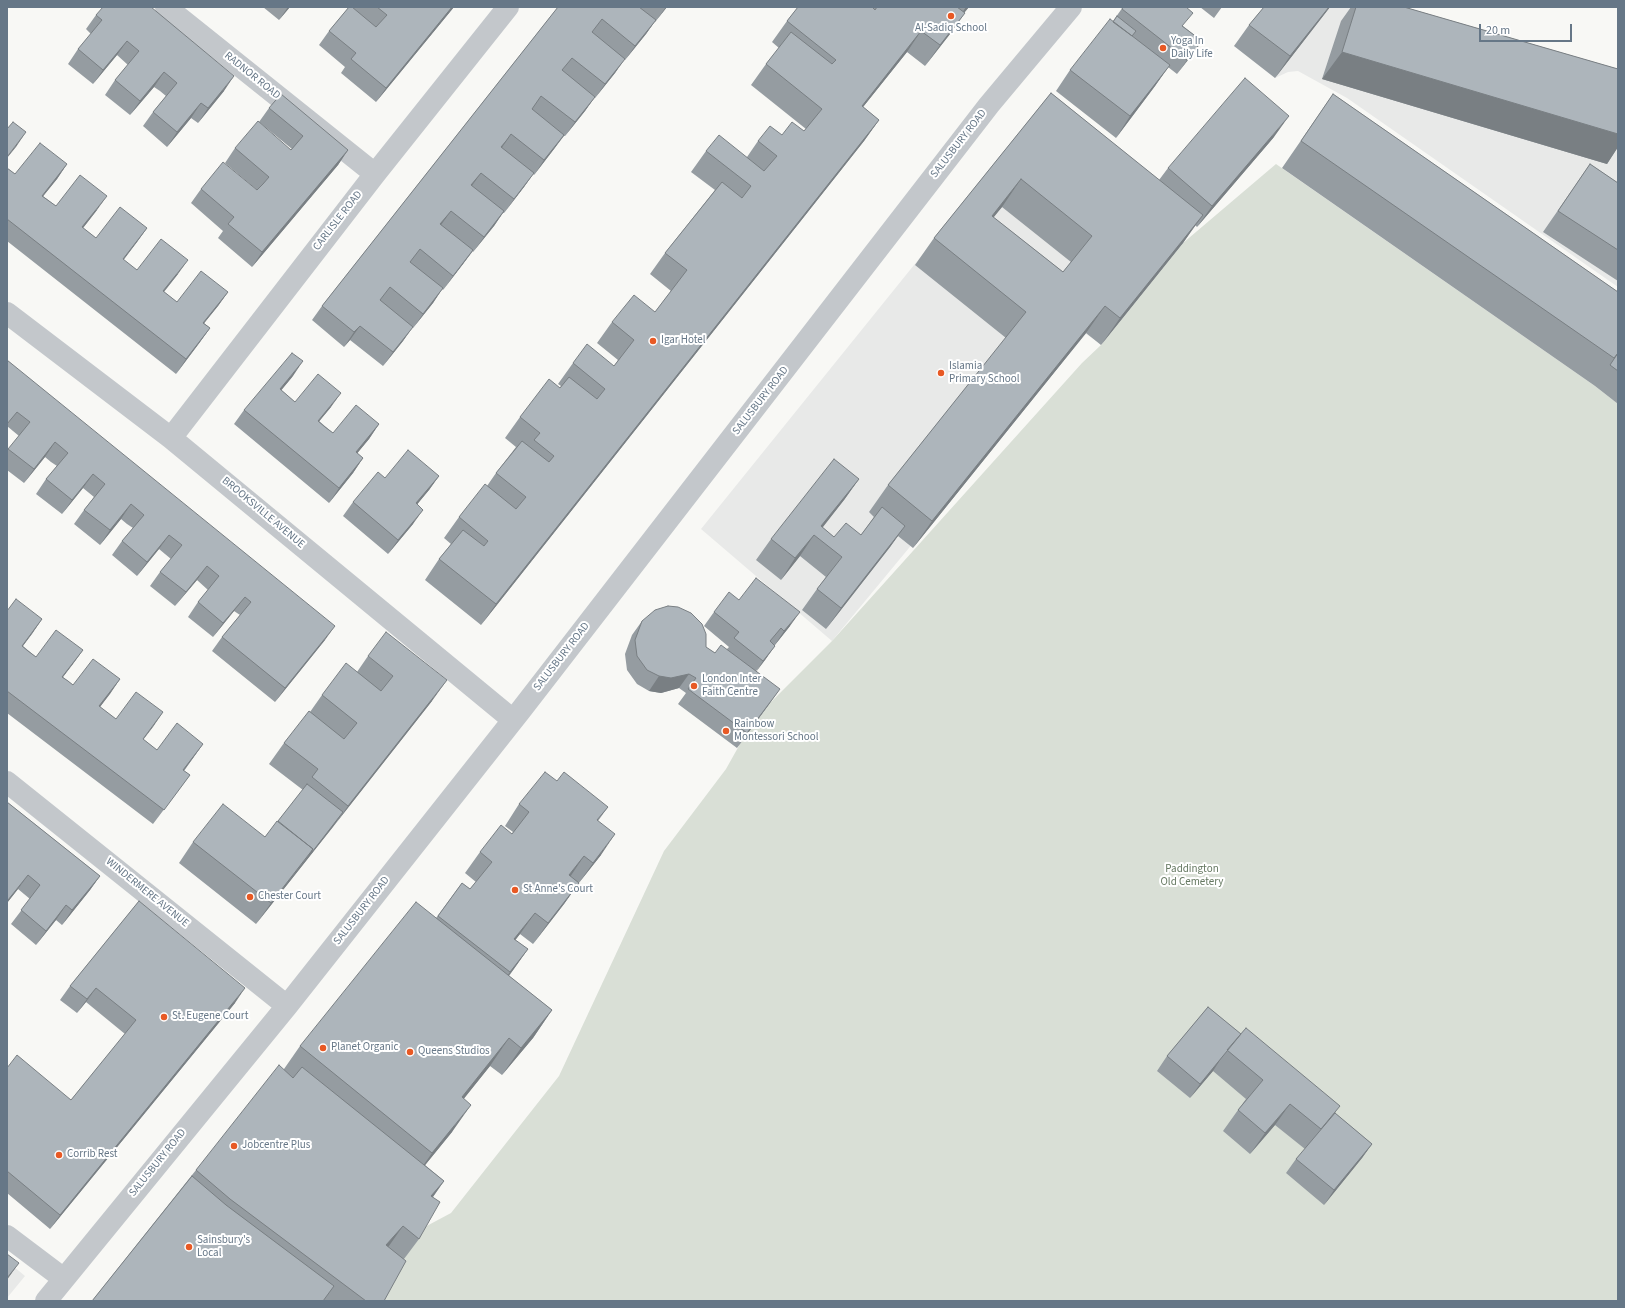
<!DOCTYPE html>
<style>
body{margin:0}
#map{position:relative;width:1625px;height:1308px;overflow:hidden;background:#f8f8f5;font-family:"Source Sans 3",sans-serif}
canvas{display:block}
.frame{position:absolute;inset:0;border:8px solid #667787;pointer-events:none}
.scale{position:absolute;left:1479px;top:24px;width:93px;height:18px;box-sizing:border-box;border:2px solid #667787;border-top:0;padding-left:5px;font-size:12px;line-height:14px;white-space:nowrap;color:#667787;-webkit-text-stroke:3px #fff;paint-order:stroke}
</style>
<div id="map">
<canvas width="1625" height="1308"></canvas>
<div class="frame"></div>
<div class="scale">20 m</div>
</div>
<script>
const context = document.querySelector('canvas').getContext('2d');
context.lineJoin = 'round';
function paint(path, color) {
  context.fillStyle = color;
  context.fill(path, 'evenodd');
}
function poly(rows) {
  const path = new Path2D();
  for (const r of rows) {
    path.moveTo(r[0], r[1]);
    for (let i = 2; i < r.length; i += 2) path.lineTo(r[i], r[i + 1]);
  }
  return path;
}
function strokePath(path, color, width, dash) {
  context.strokeStyle = color;
  context.lineWidth = width;
  context.lineCap = dash ? 'butt' : 'round';
  context.setLineDash(dash || []);
  context.stroke(path);
}
function label(font, color, halo, rows, align = 'center') {
  context.font = font + ' "Source Sans 3",sans-serif';
  context.lineWidth = 4;
  context.setLineDash([]);
  context.textBaseline = 'middle';
  context.strokeStyle = halo;
  context.fillStyle = color;
  for (const [text, x, y, turn = 0] of rows) {
    context.save();
    context.translate(x, y);
    context.rotate((+turn || 0) * Math.PI / 180);
    context.textAlign = isNaN(turn) ? turn : align;
    if (halo) context.strokeText(text, 0, 0);
    context.fillText(text, 0, 0);
    context.restore();
  }
}
paint(poly([
 [1265,7,1383,7,1618,85,1618,287,1347,98,1298,71,1288,72,1275,78,1234,46],
 [1031,120,1101,344,1086,334,832,641,701,529],
 [7,1261,25,1276,7,1298]
]), '#e8e9e8');
paint(poly([
 [1276,164,1595,386,1618,404,1618,1301,380,1301,421,1229,451,1213,559,1076,664,851,726,769,740,744,770,703,832,641,1082,363,1101,345,1183,243]
]), '#d9dfd6');
strokePath(poly([
 [166,7,375,174],
 [7,313,171,438,513,720],
 [171,438,375,174,508,7],
 [7,782,287,1006],
 [7,1236,64,1279],
 [46,1301,287,1006,521,710,989,105,1071,7]
]), '#c3c7cb', 22);
paint(poly([
 [263,7,290,7,279,20],
 [349,7,454,7,376,102,341,73,345,67,319,45,329,31],
 [558,7,667,7,655,22,655,21,646,34,625,60,624,59,615,73,595,98,594,98,585,111,565,136,564,136,534,175,533,174,524,187,504,213,503,213,494,226,473,252,473,251,443,290,442,289,433,303,413,328,412,327,403,341,383,366,350,340,344,347,312,320,322,306],
 [798,7,969,7,964,13,950,34,925,66,907,52,863,107,879,120,864,141,481,625,425,580,439,559,451,544,444,538,459,517,487,486,496,473,516,447,505,438,520,417,560,388,561,386,558,384,573,363,614,366,618,360,597,343,612,322,655,312,671,291,650,274,665,253,715,190,691,172,706,151,747,157,758,141,782,135,804,131,806,129,751,85,766,64,779,48,772,42,787,21],
 [1123,7,1183,26,1202,41,1177,74,1168,67,1155,86,1116,138,1056,91,1070,70,1113,21],
 [1200,7,1222,7,1214,18],
 [1264,7,1330,7,1275,78,1234,46,1249,25],
 [1351,7,1404,7,1618,69,1618,147,1607,164,1322,79,1341,21],
 [96,15,224,91,198,123,191,118,167,147,143,126,153,112,166,96,160,91,154,87,130,115,105,95,115,80,128,65,117,55,93,84,68,64,78,49,91,34,86,29],
 [1051,93,1159,180,1168,168,1274,137,1197,227,1195,225,1183,243,1101,345,1086,333,913,548,898,536,890,547,826,629,802,610,817,589,826,577,800,556,781,580,756,560,771,539,859,479,844,500,822,527,834,537,861,535,874,517,869,512,888,485,1006,338,915,265,934,238],
 [1002,207,1071,262,1063,272,993,217],
 [1333,94,1618,292,1618,404,1595,386,1282,168],
 [269,108,348,150,338,165,252,267,218,238,223,231,191,203,201,189,257,190,225,163,235,148,292,149,259,122],
 [67,164,57,179,43,196,56,206,97,210,83,228,96,238,147,228,137,242,123,260,137,270,178,274,164,292,177,302,228,292,218,306,204,323,210,328,200,342,176,374,7,241,7,168,15,174],
 [1590,164,1618,183,1618,281,1543,232],
 [7,360,325,640,275,702,212,651,222,637,240,615,234,611,213,637,188,617,198,602,208,590,197,580,175,606,150,586,160,572,171,559,159,549,137,576,112,555,122,541,133,528,127,524,121,519,100,545,74,524,84,510,94,497,83,488,62,514,36,494,46,479,57,466,51,462,45,457,24,483,7,470,7,451,19,436,7,426],
 [293,376,281,390,295,402,331,407,319,421,333,433,379,424,369,439,357,453,363,458,353,473,329,503,234,424,244,410],
 [439,476,429,490,417,504,413,524,388,554,343,516,353,502,385,478],
 [739,600,790,626,775,645,765,660,756,671,770,703,737,748,678,704,686,693,679,688,661,693,649,691,637,684,627,670,625,654,632,635,642,621,706,647,715,653,727,649,729,647,704,626,714,612],
 [7,611,42,619,23,646,36,657,83,650,63,677,73,685,120,679,100,707,116,719,163,712,143,739,157,750,203,744,184,771,190,775,153,824,7,713],
 [368,656,432,701,256,924,179,863,193,842,265,837,303,790,269,764,284,743,310,712,322,695,357,672],
 [557,781,608,807,598,821,601,855,578,884,564,904,533,944,520,934,515,940,528,949,509,976,552,1010,533,1038,502,1075,490,1066,463,1099,452,1132,425,1165,444,1181,433,1197,419,1239,404,1259,384,1301,92,1301,196,1170,284,1069,300,1046,436,918,462,883,470,889,476,882,465,873,480,852,512,834,513,832,505,826,519,804],
 [7,802,100,876,90,890,62,925,56,920,36,945,11,924,30,899,18,889,7,903],
 [139,901,235,1003,50,1229,7,1193,7,1068,71,1100,125,1034,86,1002,77,1013,60,1000,70,986],
 [1208,1007,1372,1144,1362,1158,1324,1205,1286,1173,1296,1159,1305,1149,1275,1125,1250,1154,1223,1131,1238,1110,1246,1099,1213,1071,1190,1098,1157,1071,1167,1056]
]), '#959ca1');
paint(poly([
 [288,7,290,7,279,20],
 [452,7,454,7,376,102,386,88],
 [666,7,667,7,655,22],
 [966,7,969,7,953,26],
 [1329,7,1330,7,1275,78,1290,56],
 [965,13,950,34,925,66,940,45],
 [656,20,646,34,625,60,635,46],
 [921,31,907,52,847,127,862,106],
 [127,41,117,55,93,84,103,70],
 [1202,41,1192,55,1177,74,1187,60],
 [1342,52,1618,134,1618,147,1607,164,1322,79],
 [625,59,615,73,595,98,605,84],
 [1170,65,1155,86,1116,138,1130,116],
 [164,72,154,87,130,115,140,101],
 [234,76,224,91,198,123,208,108],
 [595,97,585,111,565,136,575,122],
 [201,103,191,118,167,147,177,132],
 [1289,116,1274,137,1197,227,1212,206],
 [879,120,864,141,481,625,496,604],
 [26,132,16,147,7,158,7,157],
 [511,134,501,149,501,147],
 [564,135,554,149,534,175,544,160],
 [348,150,338,165,252,267,262,252],
 [67,164,57,179,32,210,42,196],
 [481,173,471,187,471,185],
 [534,173,524,187,504,213,514,199],
 [1021,179,1002,207,973,243,992,216],
 [107,196,97,210,72,242,82,227],
 [451,211,441,225,440,224],
 [504,211,494,226,473,252,484,237],
 [1203,215,1183,243,1101,345,1120,318],
 [147,228,137,242,113,274,123,259],
 [473,250,463,264,443,290,453,276],
 [188,260,178,274,153,305,163,291],
 [443,288,433,303,413,328,423,314],
 [228,292,218,306,193,337,203,323],
 [1105,306,1086,333,913,548,932,521],
 [360,326,350,340,344,347,354,332],
 [413,327,403,341,383,366,393,352],
 [210,328,200,342,176,374,186,359],
 [303,361,293,376,270,404,280,389],
 [341,393,331,407,308,435,318,421],
 [379,424,369,439,346,467,356,452],
 [55,442,45,457,24,483,34,469],
 [363,458,353,473,329,503,339,488],
 [93,474,83,488,62,514,72,500],
 [439,476,429,490,406,518,416,503],
 [859,479,844,500,816,536,821,526],
 [131,504,121,519,100,545,110,530],
 [423,510,413,524,388,554,398,540],
 [905,526,890,547,826,629,841,608],
 [169,535,159,549,137,576,147,562],
 [814,535,800,556,781,580,795,558],
 [207,566,197,580,175,606,186,592],
 [245,597,234,611,213,637,223,623],
 [800,612,790,626,774,646,784,631],
 [42,619,32,634,12,660,22,646],
 [335,626,325,640,275,702,285,688],
 [775,646,765,660,753,676,763,661],
 [83,650,73,664,52,691,62,677],
 [689,674,679,688,661,693,649,691,659,676],
 [120,679,110,694,89,721,99,706],
 [447,680,432,701,333,827,348,806],
 [780,689,770,703,737,748,747,733],
 [163,712,153,727,133,753,143,739],
 [203,744,193,758,173,785,183,770],
 [343,812,333,827,256,924,271,903],
 [615,834,601,855,578,884,593,863],
 [584,856,570,877,569,875],
 [28,875,18,889,7,903,8,900],
 [100,876,90,890,62,925,72,910],
 [579,883,564,904,533,944,548,923],
 [66,905,56,920,36,945,46,931],
 [535,913,520,934,500,960,514,939],
 [528,949,513,970,495,993,510,972],
 [96,988,86,1002,77,1013,87,999],
 [245,988,235,1003,50,1229,60,1215],
 [552,1010,533,1038,502,1075,521,1048],
 [509,1038,490,1066,443,1125,462,1097],
 [1222,1057,1213,1071,1190,1098,1200,1084],
 [1290,1104,1275,1125,1250,1154,1265,1133],
 [471,1105,452,1132,413,1180,432,1153],
 [1372,1144,1362,1158,1324,1205,1334,1190],
 [444,1181,425,1208,431,1196],
 [403,1226,384,1253,386,1245],
 [19,1263,9,1277,7,1280,7,1278]
]), '#797f83');
const building = poly([
 [103,7,151,7,234,76,208,108,201,103,177,132,153,112,177,83,170,77,164,72,140,101,115,80,139,51,127,41,103,70,78,49,102,20,96,15,103,7],
 [349,7,352,7,376,27,387,15,377,7,452,7,386,88,351,59,356,53,329,31,349,7],
 [558,7,639,7,656,20,635,46,602,19,592,32,625,59,605,84,572,58,562,70,595,97,575,122,541,96,532,109,564,135,544,160,511,134,506,141,501,147,534,173,514,199,481,173,471,185,504,211,484,237,451,211,446,217,440,224,473,250,453,276,420,249,410,262,443,288,423,314,390,287,380,300,413,327,393,352,360,326,354,332,322,306,558,7],
 [798,7,872,7,875,10,877,7,957,7,965,13,940,45,921,31,862,106,879,120,496,604,439,559,463,530,484,546,488,541,459,517,485,484,516,509,526,497,496,473,522,441,549,462,554,456,534,440,540,433,520,417,549,379,560,388,569,377,597,399,605,389,573,363,587,344,614,366,634,340,612,322,634,295,655,312,687,270,665,253,722,182,742,198,751,186,706,151,719,135,764,171,777,156,758,141,770,126,782,135,792,122,804,131,822,109,766,64,791,32,832,64,836,60,787,21,798,7],
 [1123,7,1186,7,1193,13,1182,26,1202,41,1187,60,1122,9,1123,7],
 [1264,7,1329,7,1290,56,1249,25,1264,7],
 [1356,7,1404,7,1618,69,1618,134,1342,52,1356,7],
 [1117,16,1136,31,1132,36,1113,22,1117,16],
 [1110,19,1170,65,1130,116,1070,70,1110,19],
 [1245,78,1289,116,1212,206,1168,168,1245,78],
 [1051,93,1203,215,1120,318,1105,306,932,521,888,485,1026,312,934,238,1051,93],
 [1021,179,1092,236,1063,272,992,216,1021,179],
 [281,94,348,150,262,252,228,224,234,217,201,189,223,162,257,190,263,184,269,177,235,148,258,121,291,150,303,136,269,108,281,94],
 [1333,94,1618,292,1618,353,1614,358,1301,141,1333,94],
 [13,122,26,132,7,157,7,129,13,122],
 [40,143,67,164,42,196,56,206,80,175,107,196,82,227,96,238,120,207,147,228,123,259,137,270,161,239,188,260,163,291,177,302,201,271,228,292,203,323,210,328,186,359,7,219,7,168,15,174,40,143],
 [1590,164,1618,183,1618,250,1558,211,1590,164],
 [292,353,303,361,280,389,295,402,318,374,341,393,318,421,325,427,333,433,356,405,379,424,356,452,363,458,339,488,244,410,292,353],
 [1618,353,1618,371,1610,365,1618,353],
 [7,360,335,626,285,688,222,637,251,602,245,597,223,623,198,602,219,576,207,566,186,592,160,572,182,545,169,535,147,562,122,541,144,515,137,509,131,504,110,530,84,510,105,484,93,474,72,500,46,479,68,453,61,447,55,442,34,469,8,449,30,422,17,412,7,424,7,360],
 [408,450,439,476,416,503,423,510,398,540,353,502,378,472,385,478,408,450],
 [834,459,859,479,821,526,834,537,846,523,861,535,882,507,905,526,841,608,817,589,842,557,814,535,795,558,771,539,834,459],
 [756,578,800,612,784,631,781,628,770,641,775,646,763,661,734,638,739,632,714,612,729,592,739,600,756,578],
 [16,599,42,619,22,646,28,651,36,657,56,630,83,650,62,677,68,681,73,685,93,659,120,679,99,706,116,719,136,692,163,712,143,739,157,750,177,723,203,744,183,770,190,775,164,810,7,691,7,611,16,599],
 [668,606,678,607,691,613,702,624,706,634,706,647,715,653,721,645,780,689,747,733,688,689,696,678,689,674,671,678,659,676,647,670,637,656,635,640,642,621,655,610,668,606],
 [386,632,447,680,348,806,312,777,318,769,284,743,309,711,344,739,357,723,322,695,346,663,381,691,393,676,368,656,386,632],
 [545,772,557,781,564,772,608,807,597,820,615,834,593,863,584,856,569,875,579,883,548,923,535,913,514,939,528,949,510,972,438,916,462,883,470,889,492,862,480,852,501,825,512,834,529,812,519,804,545,772],
 [307,784,343,812,309,856,313,849,278,821,307,784],
 [7,802,100,876,72,910,66,905,46,931,21,910,40,885,28,875,8,900,7,899,7,802],
 [223,804,265,837,277,821,313,849,271,903,193,842,223,804],
 [139,901,245,988,60,1215,7,1171,7,1068,17,1055,71,1100,136,1020,96,988,87,999,70,986,139,901],
 [416,902,552,1010,521,1048,509,1038,462,1097,471,1105,432,1153,300,1046,416,902],
 [1208,1007,1241,1034,1200,1084,1167,1056,1208,1007],
 [1246,1028,1340,1106,1321,1129,1290,1104,1265,1133,1238,1110,1263,1080,1227,1050,1246,1028],
 [279,1065,293,1078,302,1067,444,1181,431,1196,440,1202,419,1239,403,1226,386,1245,406,1261,384,1301,366,1301,230,1199,196,1170,279,1065],
 [1335,1113,1372,1144,1334,1190,1296,1159,1335,1113],
 [192,1176,226,1205,334,1286,323,1301,92,1301,192,1176],
 [7,1254,19,1263,7,1278,7,1254]
]);
paint(building, '#adb5bb');
strokePath(building, '#797f83', 1);
for (const [x, y, r, color] of [
 [951,16,4,"#e85924"],
 [1163,48,4,"#e85924"],
 [653,341,4,"#e85924"],
 [941,373,4,"#e85924"],
 [694,686,4,"#e85924"],
 [726,731,4,"#e85924"],
 [515,890,4,"#e85924"],
 [250,897,4,"#e85924"],
 [164,1017,4,"#e85924"],
 [323,1048,4,"#e85924"],
 [410,1052,4,"#e85924"],
 [234,1146,4,"#e85924"],
 [59,1155,4,"#e85924"],
 [189,1247,4,"#e85924"]
]) {
  const dot = new Path2D();
  dot.arc(x, y, r, 0, 2 * Math.PI);
  context.fillStyle = color;
  context.fill(dot);
  strokePath(dot, '#fff', 1.5);
}
label('11px', '#667787', '#fff', [
 ["Al-Sadiq School",951,29,"center"],
 ["Yoga In",1171,42],
 ["Daily Life",1171,55],
 ["Igar Hotel",661,341],
 ["Islamia",949,367],
 ["Primary School",949,380],
 ["London Inter",702,680],
 ["Faith Centre",702,693],
 ["Rainbow",734,725],
 ["Montessori School",734,738],
 ["St Anne's Court",523,890],
 ["Chester Court",258,897],
 ["St. Eugene Court",172,1017],
 ["Planet Organic",331,1048],
 ["Queens Studios",418,1052],
 ["Jobcentre Plus",242,1146],
 ["Corrib Rest",67,1155],
 ["Sainsbury's",197,1241],
 ["Local",197,1254]
], 'left');
label('11px', '#667787', '#fff', [
 ["RADNOR ROAD",252,76,39],
 ["SALUSBURY ROAD",959,144,-52],
 ["CARLISLE ROAD",338,221,-52],
 ["SALUSBURY ROAD",761,401,-52],
 ["BROOKSVILLE AVENUE",263,513,40],
 ["SALUSBURY ROAD",562,657,-52],
 ["WINDERMERE AVENUE",147,893,39],
 ["SALUSBURY ROAD",362,911,-52],
 ["SALUSBURY ROAD",158,1163,-51]
]);
label('11px', '#657861', '#fff', [
 ["Paddington",1192,870],
 ["Old Cemetery",1192,883]
]);
</script>
